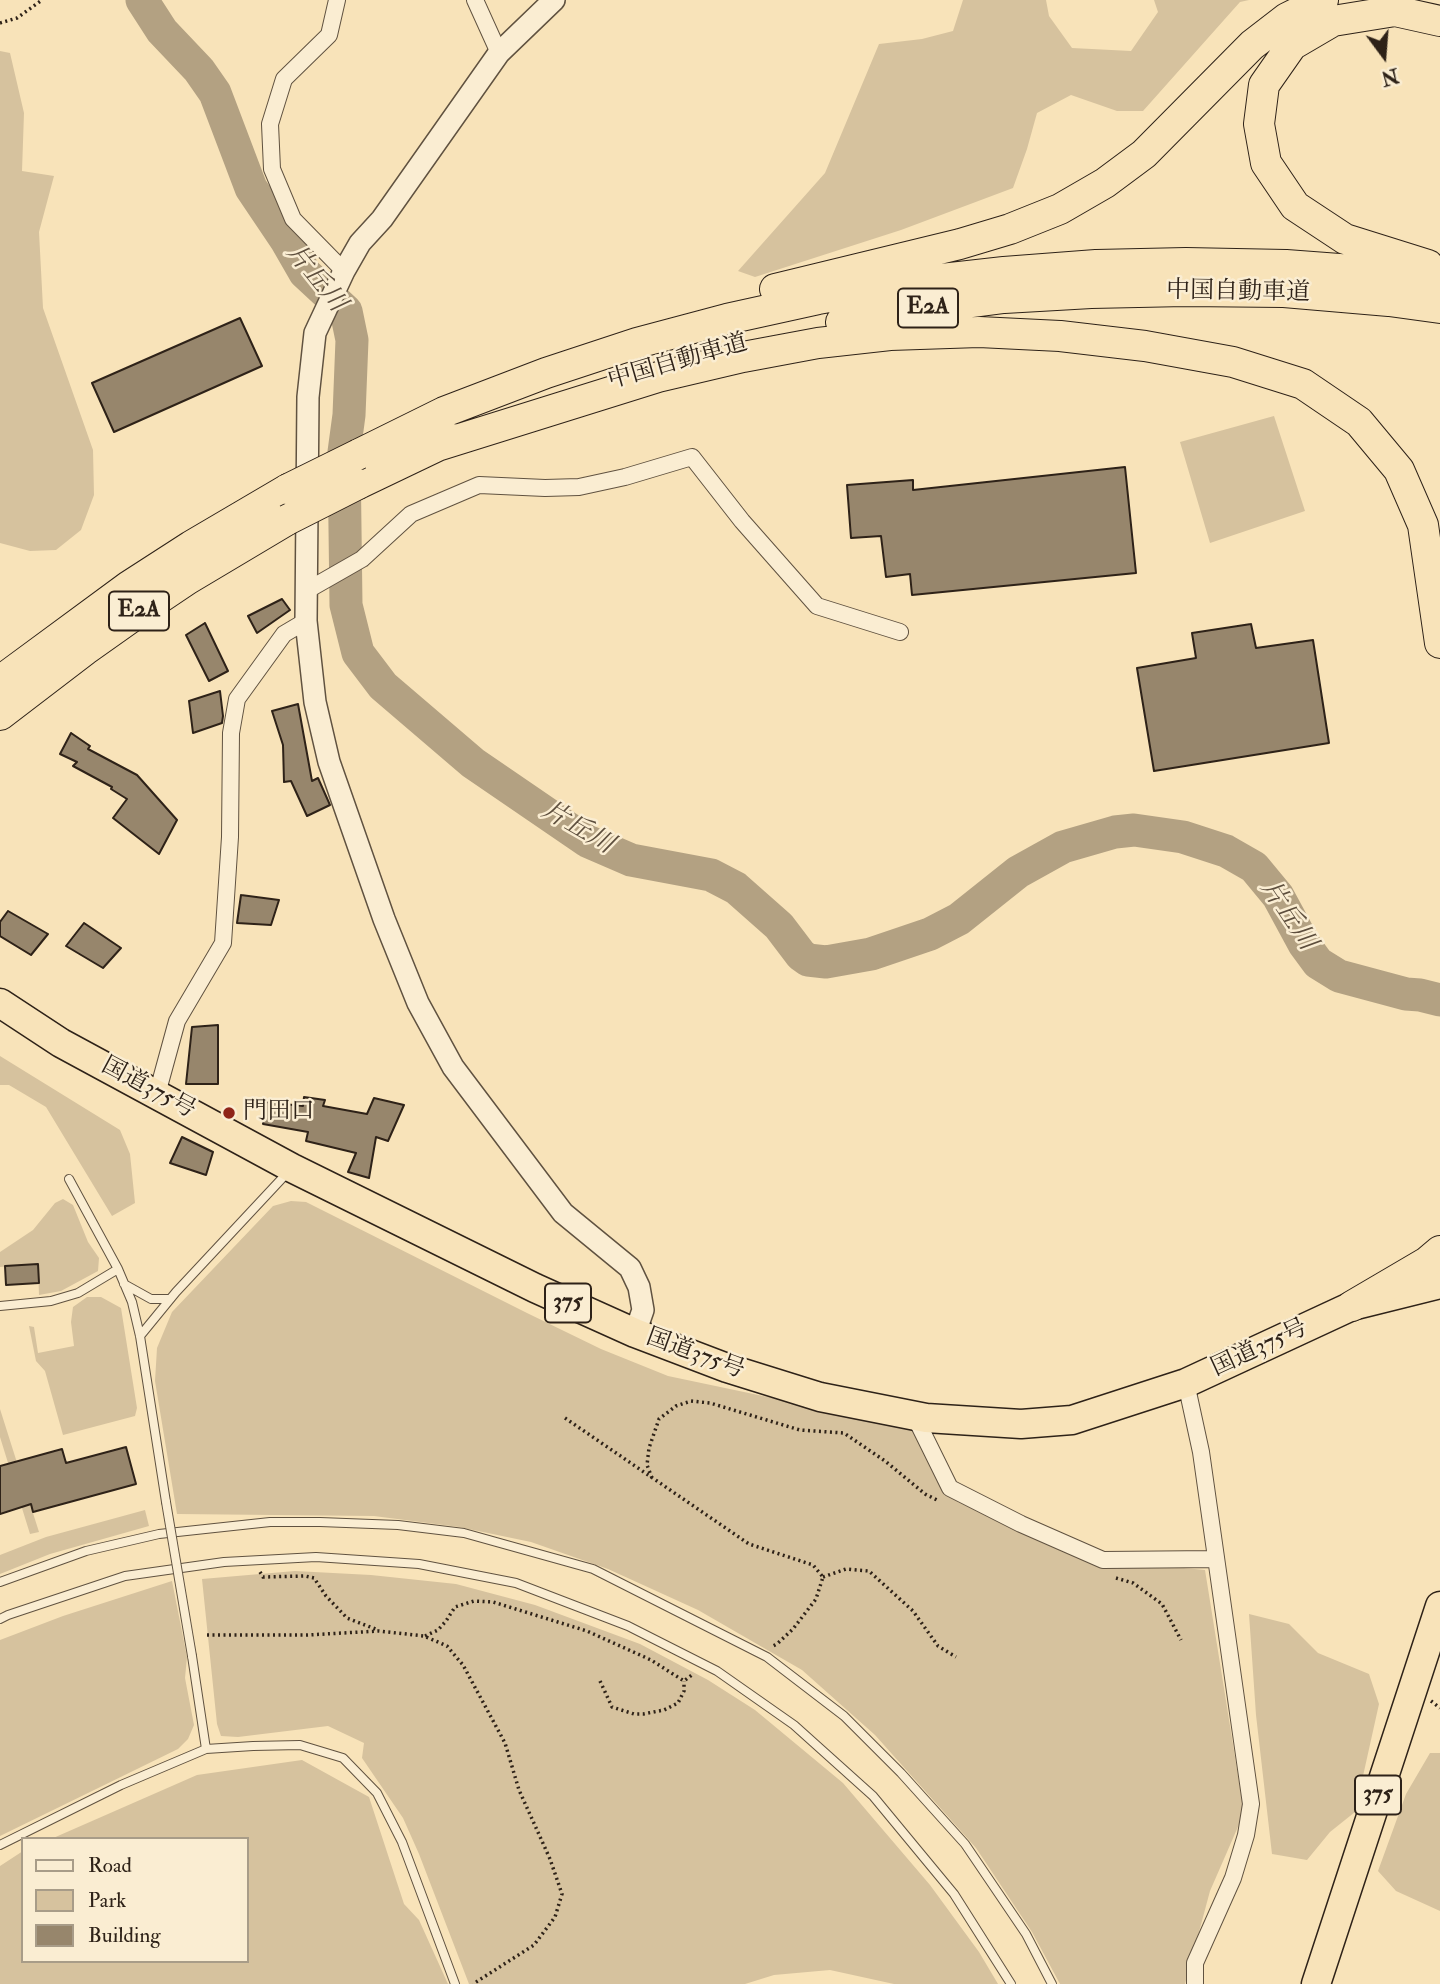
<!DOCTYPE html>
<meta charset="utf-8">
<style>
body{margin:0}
#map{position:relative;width:1440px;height:1984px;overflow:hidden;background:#f8e3b9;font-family:"IM FELL Double Pica",serif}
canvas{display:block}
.legend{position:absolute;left:21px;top:1837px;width:228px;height:126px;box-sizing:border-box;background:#faedd2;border:2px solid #a89c88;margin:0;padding:9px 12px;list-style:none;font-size:21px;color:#2e2218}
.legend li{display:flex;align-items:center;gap:14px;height:35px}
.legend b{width:35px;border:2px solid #a89c88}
.north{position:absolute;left:1349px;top:21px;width:70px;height:70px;-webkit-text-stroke:5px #faedd2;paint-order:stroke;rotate:164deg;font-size:19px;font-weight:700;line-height:28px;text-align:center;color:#2e2218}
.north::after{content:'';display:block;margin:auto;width:24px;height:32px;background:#2e2218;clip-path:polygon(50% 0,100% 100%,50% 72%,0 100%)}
</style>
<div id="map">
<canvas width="1440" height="1984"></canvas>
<ul class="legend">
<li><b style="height:9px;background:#faedd2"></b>Road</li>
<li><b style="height:19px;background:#d6c29e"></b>Park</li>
<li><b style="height:19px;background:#97866c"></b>Building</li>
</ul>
<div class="north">N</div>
</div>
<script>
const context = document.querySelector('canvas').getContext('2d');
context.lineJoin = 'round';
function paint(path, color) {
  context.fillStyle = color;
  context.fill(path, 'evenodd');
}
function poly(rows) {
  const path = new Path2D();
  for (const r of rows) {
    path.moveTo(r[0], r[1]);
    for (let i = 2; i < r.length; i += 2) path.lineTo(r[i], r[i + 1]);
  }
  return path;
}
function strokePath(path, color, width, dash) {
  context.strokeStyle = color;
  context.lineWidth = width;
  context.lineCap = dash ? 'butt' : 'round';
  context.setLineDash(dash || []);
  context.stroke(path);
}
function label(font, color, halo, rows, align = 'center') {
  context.font = font + ' "IM FELL Double Pica","Noto Serif JP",serif';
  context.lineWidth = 5;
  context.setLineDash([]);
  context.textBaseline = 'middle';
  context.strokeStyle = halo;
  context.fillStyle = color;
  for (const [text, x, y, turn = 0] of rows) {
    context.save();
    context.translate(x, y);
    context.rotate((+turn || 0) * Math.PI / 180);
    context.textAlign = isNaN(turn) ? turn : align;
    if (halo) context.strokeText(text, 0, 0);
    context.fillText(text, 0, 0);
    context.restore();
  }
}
paint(poly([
 [963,0,1046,0,1049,16,1072,48,1131,51,1158,12,1154,0,1249,0,1240,2,1143,111,1117,111,1071,95,1037,113,1027,149,1013,188,901,230,755,277,738,271,825,173,879,44,922,39,953,31],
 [0,51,10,53,24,113,22,171,54,176,39,232,43,308,93,450,94,495,81,530,56,550,30,551,0,543],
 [1274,416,1305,511,1210,543,1180,442],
 [0,1056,120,1130,130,1154,135,1203,112,1216,46,1107,9,1085,0,1085],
 [63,1199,73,1205,88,1242,99,1258,98,1271,61,1291,39,1295,38,1264,0,1267,0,1252,33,1230,55,1203],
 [291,1201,306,1202,527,1313,601,1349,668,1376,915,1428,942,1487,958,1502,1080,1558,1205,1570,1244,1813,1210,1891,1185,1984,1060,1984,1032,1932,976,1848,875,1735,802,1670,698,1610,608,1569,531,1542,459,1527,374,1516,177,1514,155,1381,157,1348,172,1312,273,1206],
 [87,1297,101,1297,121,1308,137,1408,135,1416,63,1435,45,1371,36,1361,29,1326,34,1327,38,1353,74,1346,71,1322,73,1307],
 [0,1409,39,1532,30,1534,0,1437],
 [145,1510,149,1526,50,1554,0,1574,0,1555,46,1537],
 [295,1571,371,1575,456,1584,535,1605,640,1644,708,1680,755,1710,843,1783,930,1885,979,1952,998,1984,894,1984,830,1970,774,1975,745,1984,469,1984,419,1854,403,1818,362,1758,364,1743,328,1726,238,1737,221,1736,217,1724,202,1579],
 [172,1581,187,1657,185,1678,194,1725,188,1739,178,1749,0,1836,0,1640,63,1616],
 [1249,1614,1289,1624,1318,1653,1369,1674,1379,1704,1355,1812,1330,1832,1307,1860,1272,1854,1256,1715],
 [1430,1753,1440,1753,1440,1911,1396,1891,1378,1871,1406,1794],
 [302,1760,369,1797,404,1904,419,1920,448,1984,0,1984,0,1866,23,1851,23,1961,247,1961,247,1839,51,1839,197,1775]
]), '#d6c29e');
strokePath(poly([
 [142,0,162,31,199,70,215,93,251,188,286,240,305,273,346,311,352,340,349,415,344,452,346,605,358,653,383,686,473,763,587,841,631,860,711,875,736,888,779,926,801,955,808,960,826,962,871,954,930,934,959,919,1018,872,1063,847,1115,832,1134,830,1183,837,1226,851,1254,867,1278,896,1304,944,1318,963,1339,976,1406,994,1420,995,1440,1000]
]), '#b3a182', 33);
const building = poly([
 [240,318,262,366,114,432,92,383,240,318],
 [1125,467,1136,573,912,595,910,574,886,577,881,536,851,538,847,485,913,480,913,490,1125,467],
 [282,599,290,610,257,633,248,616,282,599],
 [205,623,228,671,209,681,186,635,205,623],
 [1251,624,1256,648,1313,640,1329,743,1154,771,1137,668,1196,658,1192,633,1251,624],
 [220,691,223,716,222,723,193,733,189,701,220,691],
 [298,704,312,781,318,778,330,805,307,816,291,781,284,782,283,745,272,711,298,704],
 [71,733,90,746,88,749,137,775,177,820,159,854,113,818,127,799,111,789,112,787,73,766,77,762,60,754,71,733],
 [241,895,279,900,271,925,237,923,241,895],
 [8,911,48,934,31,955,0,936,0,922,8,911],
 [84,923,121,948,103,968,66,946,84,923],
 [218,1025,218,1084,186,1084,192,1027,218,1025],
 [304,1097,325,1100,323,1106,367,1114,374,1098,404,1105,388,1141,376,1137,369,1178,348,1172,356,1153,306,1141,308,1132,263,1124,265,1102,303,1106,304,1097],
 [182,1137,213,1152,206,1175,170,1163,182,1137],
 [38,1264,39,1283,6,1285,5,1266,38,1264],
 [126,1447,136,1484,33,1512,31,1504,0,1514,0,1466,62,1449,66,1463,126,1447]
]);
paint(building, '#97866c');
strokePath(building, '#2e2218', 2);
const service = poly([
 [69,1179,118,1269,132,1302,140,1336,166,1502],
 [124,1284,151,1299,170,1299],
 [0,1306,51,1301,78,1293,118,1269],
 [140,1336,176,1292,288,1172],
 [0,1582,86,1551,159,1534,270,1522,320,1522,398,1525,464,1533,593,1569,767,1657,844,1716,901,1773,965,1844,1026,1934,1052,1984],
 [0,1619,8,1615,125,1576,224,1562,316,1557,419,1564,516,1583,628,1626,717,1671,794,1725,873,1796,954,1894,1011,1984],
 [192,1656,206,1749],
 [0,1845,121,1785,206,1749,253,1746,300,1745,343,1758,377,1793,402,1842,455,1984]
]);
const minor = poly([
 [337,0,329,35,284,79,270,124,272,169,293,219,344,271],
 [475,0,499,53],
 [306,591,362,559,411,514,479,485,545,488,579,487,625,477,692,457,742,521,817,606,900,632],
 [157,1094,177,1021,223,943,230,837,231,733,237,699,284,634,306,621],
 [1186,1383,1201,1452,1251,1804,1246,1835,1233,1878,1195,1963,1195,1984],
 [914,1415,950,1488,1021,1524,1103,1560,1215,1559]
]);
const tertiary = poly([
 [554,0,499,53,382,219,360,243,344,271,315,333,308,397,306,621,315,702,329,762,384,919,418,1003,453,1067,563,1213,630,1268,639,1287,643,1310,635,1333]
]);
const trunk = poly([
 [0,1003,61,1043,292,1168,535,1288,635,1333,727,1368,820,1397,926,1418,1021,1424,1072,1420,1186,1383,1352,1306,1440,1284],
 [1316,1984,1440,1606]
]);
const motorway = poly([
 [1428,265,1345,239,1295,206,1266,163,1259,124,1264,85,1292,45,1333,21,1395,11,1440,21],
 [775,289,960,244,1010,229,1060,209,1105,183,1144,154,1252,45,1287,18,1323,0],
 [841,322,912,310,1004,298,1091,293,1185,291,1284,292,1389,301,1440,308],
 [434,447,658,377,743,357,818,343,890,335,979,332,1060,336,1145,346,1233,362,1303,384,1359,422,1399,470,1423,525,1440,643],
 [359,454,444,412,546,373,637,343,727,319,818,299,915,282,1004,272,1096,265,1186,263,1286,265,1392,273,1440,280],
 [358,484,452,439],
 [0,681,129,586,191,546,288,489],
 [0,715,85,650,133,616,188,579,287,520],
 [1352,1306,1427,1262,1440,1251]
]);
strokePath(service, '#605240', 10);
strokePath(minor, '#605240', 18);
strokePath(tertiary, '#605240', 24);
strokePath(trunk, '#2e2218', 31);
strokePath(motorway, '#2e2218', 32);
strokePath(poly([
 [0,23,17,18,42,0],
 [565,1418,749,1544,813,1565,823,1577,816,1599,793,1629,777,1644,773,1646],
 [652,1478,647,1465,649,1448,659,1419,676,1406,691,1401,710,1403,800,1430,844,1433,885,1461,925,1494,939,1501],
 [260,1572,263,1577,305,1576,314,1578,326,1596,347,1618,378,1630],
 [823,1577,846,1569,869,1571,913,1611,938,1646,956,1657],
 [1116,1578,1133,1583,1162,1604,1181,1640],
 [207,1635,307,1635,379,1631,424,1636,447,1646,463,1665,505,1743,519,1790,550,1859,562,1894,555,1917,534,1945,473,1984],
 [425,1636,438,1630,446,1621,455,1607,474,1601,493,1602,587,1631,651,1660,684,1681,693,1674],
 [600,1681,612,1707,634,1714,643,1714,664,1710,678,1703,684,1691,684,1681],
 [1431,1701,1440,1708]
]), '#2e2218', 3.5, [2, 3.5]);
strokePath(service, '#faedd2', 8);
strokePath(minor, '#faedd2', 16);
strokePath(tertiary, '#faedd2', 21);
strokePath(trunk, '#f8e3b9', 28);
strokePath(motorway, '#f8e3b9', 30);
const serviceBridge = poly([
 [166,1502,192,1656]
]);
const motorwayBridge = poly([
 [288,489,359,454],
 [287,520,358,484]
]);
strokePath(serviceBridge, '#605240', 10, []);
strokePath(motorwayBridge, '#2e2218', 32, []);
strokePath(serviceBridge, '#faedd2', 8);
strokePath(motorwayBridge, '#f8e3b9', 30);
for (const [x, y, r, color] of [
 [229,1113,7,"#8f2418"]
]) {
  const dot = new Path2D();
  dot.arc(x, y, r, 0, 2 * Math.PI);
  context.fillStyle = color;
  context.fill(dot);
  strokePath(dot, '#faedd2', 2.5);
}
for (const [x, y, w] of [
 [928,308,60],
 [139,611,60],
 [568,1303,46],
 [1378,1795,46]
]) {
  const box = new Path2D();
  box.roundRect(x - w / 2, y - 19.5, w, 39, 5);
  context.fillStyle = '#faedd2';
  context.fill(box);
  strokePath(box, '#2e2218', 2);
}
label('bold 23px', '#2e2218', null, [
 ["E2A",928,308],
 ["E2A",139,611],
 ["375",568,1303],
 ["375",1378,1795]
]);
label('24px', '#2e2218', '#faedd2', [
 ["中国自動車道",1238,293,1],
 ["中国自動車道",678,363,-16],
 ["国道375号",148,1089,28],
 ["国道375号",1260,1349,-25],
 ["国道375号",695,1355,20]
]);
label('24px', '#2e2218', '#faedd2', [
 ["門田口",243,1113]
], 'left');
label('italic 26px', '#5d4e3d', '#faedd2', [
 ["片丘川",315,279,51],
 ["片丘川",577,829,30],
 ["片丘川",1287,916,56]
]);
</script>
